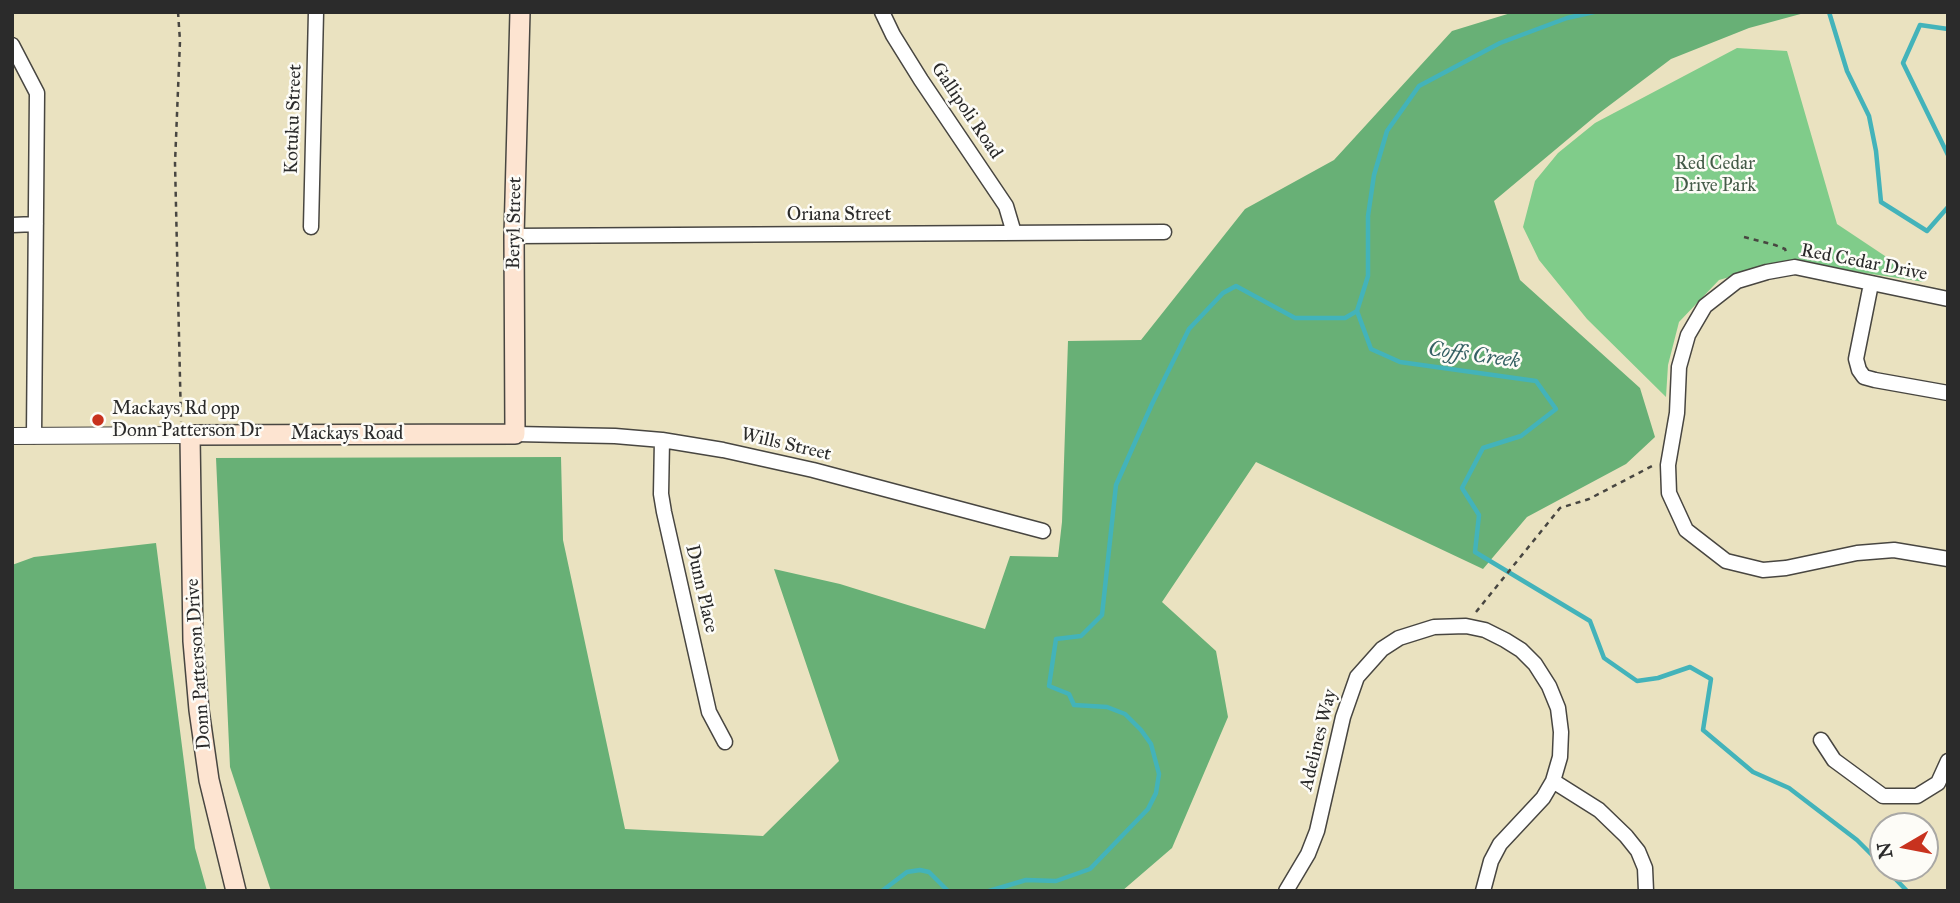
<!DOCTYPE html>
<style>
body{margin:0}
#map{position:relative;width:1960px;height:903px;overflow:hidden;background:#eae2c0;font-family:"IM FELL Great Primer",serif}
canvas{display:block}
.frame{position:absolute;inset:0;border:14px solid #2b2b2b;pointer-events:none}
.north{position:absolute;left:1869px;top:812px;width:70px;height:70px;box-sizing:border-box;background:#fdfcf7;border:2px solid #a9a8a5;border-radius:50%;rotate:260deg;font-size:19px;font-weight:700;line-height:28px;text-align:center;color:#2b2b2b}
.north::after{content:'';display:block;margin:auto;width:24px;height:32px;background:#c8321e;clip-path:polygon(50% 0,100% 100%,50% 72%,0 100%)}
</style>
<div id="map">
<canvas width="1960" height="903"></canvas>
<div class="frame"></div>
<div class="north">N</div>
</div>
<script>
const context = document.querySelector('canvas').getContext('2d');
context.lineJoin = 'round';
function paint(path, color) {
  context.fillStyle = color;
  context.fill(path, 'evenodd');
}
function poly(rows) {
  const path = new Path2D();
  for (const r of rows) {
    path.moveTo(r[0], r[1]);
    for (let i = 2; i < r.length; i += 2) path.lineTo(r[i], r[i + 1]);
  }
  return path;
}
function strokePath(path, color, width, dash) {
  context.strokeStyle = color;
  context.lineWidth = width;
  context.lineCap = dash ? 'butt' : 'round';
  context.setLineDash(dash || []);
  context.stroke(path);
}
function label(font, color, halo, rows, align = 'center') {
  context.font = font + ' "IM FELL Great Primer",serif';
  context.lineWidth = 5;
  context.setLineDash([]);
  context.textBaseline = 'middle';
  context.strokeStyle = halo;
  context.fillStyle = color;
  for (const [text, x, y, turn = 0] of rows) {
    context.save();
    context.translate(x, y);
    context.rotate((+turn || 0) * Math.PI / 180);
    context.textAlign = isNaN(turn) ? turn : align;
    if (halo) context.strokeText(text, 0, 0);
    context.fillText(text, 0, 0);
    context.restore();
  }
}
paint(poly([
 [1737,48,1787,51,1837,224,1924,282,1786,261,1719,280,1679,322,1668,365,1666,397,1587,319,1539,260,1523,227,1535,181,1558,153,1595,123]
]), '#80cc8a');
paint(poly([
 [1514,12,1808,12,1749,28,1671,59,1598,114,1494,201,1520,280,1640,388,1655,437,1626,464,1527,517,1483,569,1256,462,1162,602,1216,651,1228,717,1172,848,1122,891,271,891,230,767,216,458,561,457,563,540,625,829,763,836,839,761,774,569,840,584,985,629,1010,556,1058,557,1062,522,1068,341,1141,340,1245,209,1334,160,1452,31],
 [156,543,195,848,207,891,12,891,12,565,34,557]
]), '#68b076');
strokePath(poly([
 [1594,12,1567,18,1500,43,1419,86,1387,131,1374,175,1368,216,1368,276,1357,311,1371,349,1400,362,1536,381,1556,409,1521,436,1483,448,1462,488,1479,515,1475,552,1590,621,1604,658,1637,681,1658,678,1690,667,1711,679,1703,730,1753,772,1789,788,1857,840,1883,866],
 [1829,12,1847,71,1869,116,1876,151,1881,202,1927,231,1948,207],
 [1948,29,1920,25,1903,63,1948,155],
 [1885,868,1907,891],
 [882,891,907,872,920,870,929,872,948,891],
 [989,891,1026,880,1056,881,1090,869,1148,809,1156,793,1159,774,1151,744,1141,730,1125,714,1107,707,1074,705,1069,694,1049,686,1056,639,1081,636,1102,615,1116,485,1152,404,1189,329,1223,293,1236,286,1295,318,1345,318,1357,311]
]), '#43b3ba', 4.5);
const minor = poly([
 [882,12,893,35,921,80,1006,206,1014,233],
 [12,45,37,93,34,436],
 [12,225,36,224],
 [311,227,316,12],
 [514,236,1164,232],
 [1871,284,1856,359,1859,370,1864,377,1875,380,1948,393],
 [1948,299,1795,267,1767,272,1737,281,1705,306,1688,335,1679,367,1677,413,1668,465,1669,493,1686,530,1726,561,1763,570,1786,568,1857,553,1894,550,1948,559],
 [515,434,615,436,662,440,723,450,813,470,1043,531],
 [662,440,661,494,664,512,709,712,725,742],
 [1821,740,1834,760,1883,796,1917,796,1938,783,1948,761],
 [1553,781,1599,810,1626,836,1638,851,1645,868,1646,891],
 [1286,891,1308,854,1317,831,1343,717,1357,677,1382,649,1399,638,1434,627,1466,626,1485,630,1505,640,1521,650,1535,664,1549,686,1558,708,1561,732,1560,757,1553,781,1543,798,1500,844,1491,861,1483,891]
]);
const tertiary = poly([
 [12,436,190,435]
]);
const secondary = poly([
 [236,891,209,780,199,710,193,641,190,435,515,434,514,236,520,12]
]);
strokePath(minor, '#484641', 17);
strokePath(tertiary, '#484641', 18);
strokePath(secondary, '#484641', 22);
strokePath(poly([
 [178,12,180,41,175,163,181,422],
 [1744,237,1775,245,1785,249,1787,255],
 [1476,612,1560,508,1589,499,1654,465]
]), '#484641', 2.5, [5, 5]);
strokePath(minor, '#fff', 14);
strokePath(tertiary, '#fff', 16);
strokePath(secondary, '#fde4d1', 19);
for (const [x, y, r, color] of [
 [98,420,7,"#c8321e"]
]) {
  const dot = new Path2D();
  dot.arc(x, y, r, 0, 2 * Math.PI);
  context.fillStyle = color;
  context.fill(dot);
  strokePath(dot, '#fdfcf7', 2.5);
}
label('19px', '#2b2b2b', '#fdfcf7', [
 ["Gallipoli Road",966,111,56],
 ["Kotuku Street",294,119,-88],
 ["Oriana Street",839,215],
 ["Beryl Street",515,223,-89],
 ["Red Cedar Drive",1864,263,11],
 ["Mackays Road",347,434],
 ["Wills Street",786,445,13],
 ["Dunn Place",701,589,77],
 ["Donn Patterson Drive",199,664,-94],
 ["Adelines Way",1319,740,-76]
]);
label('19px', '#445b48', '#fdfcf7', [
 ["Red Cedar",1715,164],
 ["Drive Park",1715,186]
]);
label('19px', '#2b2b2b', '#fdfcf7', [
 ["Mackays Rd opp",112,409],
 ["Donn Patterson Dr",112,431]
], 'left');
label('italic 21px', '#356164', '#fdfcf7', [
 ["Coffs Creek",1474,356,8]
]);
</script>
